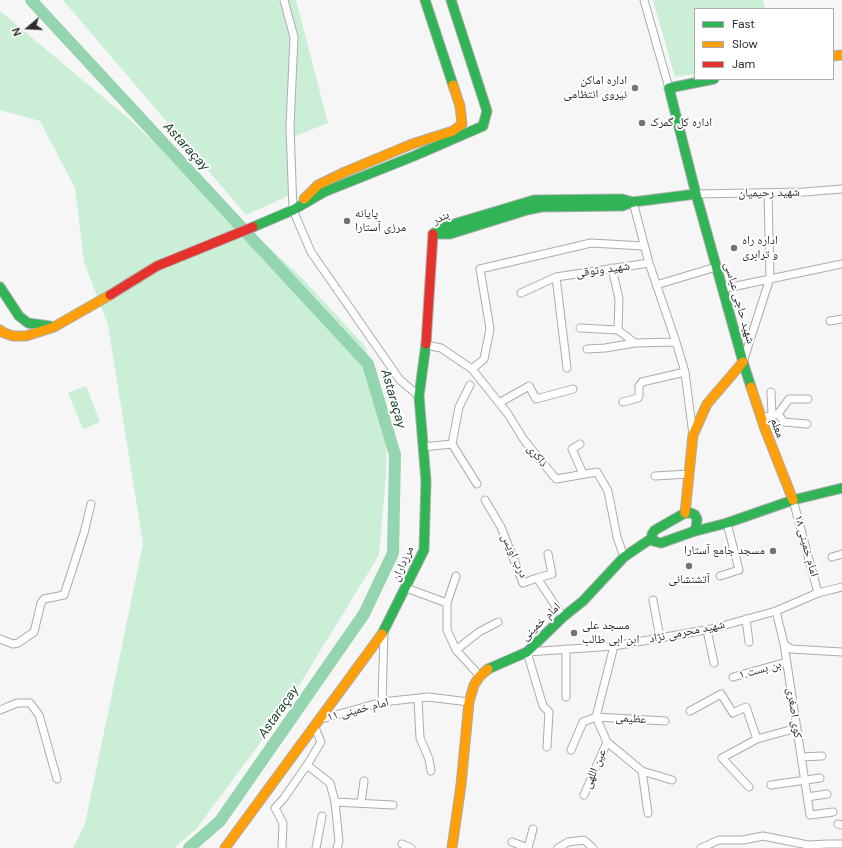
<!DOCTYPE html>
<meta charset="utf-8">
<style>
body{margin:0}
#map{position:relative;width:842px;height:848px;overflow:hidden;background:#f5f6f5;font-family:"DM Sans",sans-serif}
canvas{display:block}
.legend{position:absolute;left:694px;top:8px;width:140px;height:72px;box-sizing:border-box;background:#fff;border:1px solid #ababab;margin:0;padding:5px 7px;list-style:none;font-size:12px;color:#2c2d2c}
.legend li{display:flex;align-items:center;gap:8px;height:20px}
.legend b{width:20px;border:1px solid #ababab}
.north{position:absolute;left:8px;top:8px;width:40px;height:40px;-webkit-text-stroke:3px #fff;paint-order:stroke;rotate:251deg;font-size:11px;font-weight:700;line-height:16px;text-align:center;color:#2c2d2c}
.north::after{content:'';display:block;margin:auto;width:14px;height:18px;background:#2c2d2c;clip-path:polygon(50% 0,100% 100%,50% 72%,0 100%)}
</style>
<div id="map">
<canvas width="842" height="848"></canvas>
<ul class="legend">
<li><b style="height:5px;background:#30b455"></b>Fast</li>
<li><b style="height:5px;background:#ff9f0a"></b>Slow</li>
<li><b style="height:5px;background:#e5322d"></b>Jam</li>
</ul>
<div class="north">N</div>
</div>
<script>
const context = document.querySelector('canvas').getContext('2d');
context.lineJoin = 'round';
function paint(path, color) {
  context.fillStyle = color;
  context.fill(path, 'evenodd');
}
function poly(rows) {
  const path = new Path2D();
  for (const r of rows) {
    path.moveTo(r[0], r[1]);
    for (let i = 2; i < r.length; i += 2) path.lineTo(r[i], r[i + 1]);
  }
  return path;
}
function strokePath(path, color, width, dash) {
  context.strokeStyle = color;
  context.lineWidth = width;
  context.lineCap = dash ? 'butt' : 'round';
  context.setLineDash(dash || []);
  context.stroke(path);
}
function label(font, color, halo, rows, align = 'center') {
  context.font = font + ' "DM Sans","Noto Naskh Arabic",sans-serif';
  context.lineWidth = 4;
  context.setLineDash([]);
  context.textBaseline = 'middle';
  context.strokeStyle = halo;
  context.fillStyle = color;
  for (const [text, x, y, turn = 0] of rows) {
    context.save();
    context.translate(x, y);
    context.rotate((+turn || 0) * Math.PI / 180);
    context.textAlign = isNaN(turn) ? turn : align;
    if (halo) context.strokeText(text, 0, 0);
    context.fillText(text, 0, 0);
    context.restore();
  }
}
paint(poly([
 [63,0,296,0,328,123,295,136,290,195,246,215],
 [653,0,763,0,765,9,695,9,695,74,675,77],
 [0,11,128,118,301,277,365,346,387,414,386,476,379,555,281,715,197,828,174,848,73,848,85,824,143,544,108,325,84,262,75,188,40,121,0,110],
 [86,386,100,422,83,429,68,393]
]), '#cbeed7');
strokePath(poly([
 [31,0,368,364,395,455,393,553,364,614,220,821,189,848]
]), '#94d4ae', 12);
const street = poly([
 [284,0,294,37,290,126,293,210,311,252,400,380,419,396],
 [644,0,669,88],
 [696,194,804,192,842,189],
 [633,202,649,263,676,342,685,372,693,435],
 [612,268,619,299,618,330],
 [556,277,567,368],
 [656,285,716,267],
 [722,289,842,264],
 [521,293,556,277,649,263],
 [830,321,842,319],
 [580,328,618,330,635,343,676,342],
 [426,345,441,348,472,369,508,414,524,440,556,479,597,472,608,491,617,537,624,557],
 [587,349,605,348,635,343],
 [743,362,770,278,768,193],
 [472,369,484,359,490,329,480,269,591,243,644,246],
 [771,392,772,415],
 [623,402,638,398,639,396,639,386,642,382,685,372],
 [499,403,529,386,536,399,573,389],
 [778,414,789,399,808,399],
 [761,418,778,414,784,422,807,424],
 [452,444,459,407,470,385],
 [580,444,572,449,583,474],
 [423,447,452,444,477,484],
 [655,476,689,474],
 [485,500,501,527,523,583,537,578,563,617],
 [793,500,818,593],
 [832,557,842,554],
 [720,576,739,570,727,523],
 [537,578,552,574,548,554],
 [406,588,447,603,447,630,456,650,480,676],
 [653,600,660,638],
 [447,603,456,576],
 [776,611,784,644,810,815,833,812],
 [746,619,749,642],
 [707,630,714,663],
 [0,639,13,644,18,643,34,632,41,603,44,599,64,595,84,533,91,504],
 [784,644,791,649,842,652],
 [614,646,596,717,607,742,642,771,672,780],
 [456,650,479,632,498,622],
 [733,677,787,662],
 [566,697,566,649],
 [418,699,420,738,429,759,431,771],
 [382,702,384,631],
 [0,710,17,703,30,703,39,715,57,779],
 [690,711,721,694,733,713,746,707,757,739],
 [318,720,382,702,428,697,469,702],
 [314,725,321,742,307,765,330,783,335,802,339,841,337,848],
 [547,747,549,712,543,706,527,652,614,646,711,629,776,611,818,593,842,587],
 [571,750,583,722,596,717,665,721],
 [801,757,822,756],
 [642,771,648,813],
 [771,785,820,778],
 [749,787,722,758,757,739,797,728],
 [584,795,607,742],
 [807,797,827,794],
 [335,802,393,805],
 [361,803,364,781],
 [838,824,842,825],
 [512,842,528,848],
 [402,844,411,848],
 [282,848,283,823,275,808,284,798,307,765],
 [316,848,322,816],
 [528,848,533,829],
 [558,848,568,842,584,840,593,848],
 [701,848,719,840,743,840,763,836,808,845,828,844,842,844]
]);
const fast = poly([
 [425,0,453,85],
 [714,79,669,88,696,194,743,362,751,387],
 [253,227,293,210,324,192,414,156,483,126,487,111,451,0],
 [434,233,447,226,534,200,622,199,633,202],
 [433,234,450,234,527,210,541,207,622,206,633,202,696,194],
 [0,287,19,316,28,323,50,326],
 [685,513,691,513,695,515,697,519,696,529,692,532,661,543,653,541,652,534,655,530,685,513],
 [692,532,727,523,793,500,842,488],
 [382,634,424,550,426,481,419,396,426,344],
 [488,669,527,652,563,617,583,601,624,557,652,538]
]);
const slow = poly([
 [833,56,842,55],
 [304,199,318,185,345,172,412,144,453,131,462,124,460,106,453,85],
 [0,330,4,333,13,336,26,336,54,327,110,295],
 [751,387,765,429,793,500],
 [685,513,693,435,707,404,743,362],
 [225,848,382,634],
 [452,848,461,785,469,702,474,685,480,676,488,669]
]);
const jam = poly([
 [110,295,157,266,253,227],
 [426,344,433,234]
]);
strokePath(street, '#acacac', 9);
strokePath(fast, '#acacac', 11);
strokePath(slow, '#acacac', 11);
strokePath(jam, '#acacac', 11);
strokePath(street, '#fefefe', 7);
strokePath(fast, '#30b455', 9);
strokePath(slow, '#ff9f0a', 9);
strokePath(jam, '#e5322d', 9);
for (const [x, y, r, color] of [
 [635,88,4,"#727372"],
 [642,123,4,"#727372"],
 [347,221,4,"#727372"],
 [734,248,4,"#727372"],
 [773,551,4,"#727372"],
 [689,566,4,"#727372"],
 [574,633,4,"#727372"]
]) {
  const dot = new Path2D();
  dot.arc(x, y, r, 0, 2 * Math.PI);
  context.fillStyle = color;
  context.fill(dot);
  strokePath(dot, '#fff', 1.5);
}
label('12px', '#2c2d2c', '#fff', [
 ["اداره اماکن",627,81,"right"],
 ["نیروی انتظامی",627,95,"right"],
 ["اداره کل گمرک",650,123],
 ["پایانه",355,214],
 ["مرزی آستارا",355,228],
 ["اداره راه",742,241],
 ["و ترابری",742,255],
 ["مسجد جامع آستارا",765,551,"right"],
 ["آتشنشانی",689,580,"center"],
 ["مسجد علی",582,626],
 ["ابن ابی طالب",582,640]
], 'left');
label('12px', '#2c2d2c', '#fff', [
 ["شهید رحیمیان",769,193,-1],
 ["بندر",441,218,-26],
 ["شهید وثوقی",603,270,-8],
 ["شهید حاجی عباسی",739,303,74],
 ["معلم",777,428,70],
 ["ذاکری",537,456,51],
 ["امام خمینی ۱۸",806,546,75],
 ["درب اویس",514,556,65],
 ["مرزداران",403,564,-66],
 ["امام خمینی",541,622,-43],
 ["شهید محرمی نژاد",687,632,-11],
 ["بن بست ۱",760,670,-15],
 ["امام خمینی ۱۱",358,710,-14],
 ["کوی اصغری",794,713,82],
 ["عظیمی",631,719,4],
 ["عین اللهی",595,769,-67]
]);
label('italic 13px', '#133b25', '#fff', [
 ["Astaraçay",186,147,47],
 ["Astaraçay",393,399,74],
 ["Astaraçay",279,712,-55]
]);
</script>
